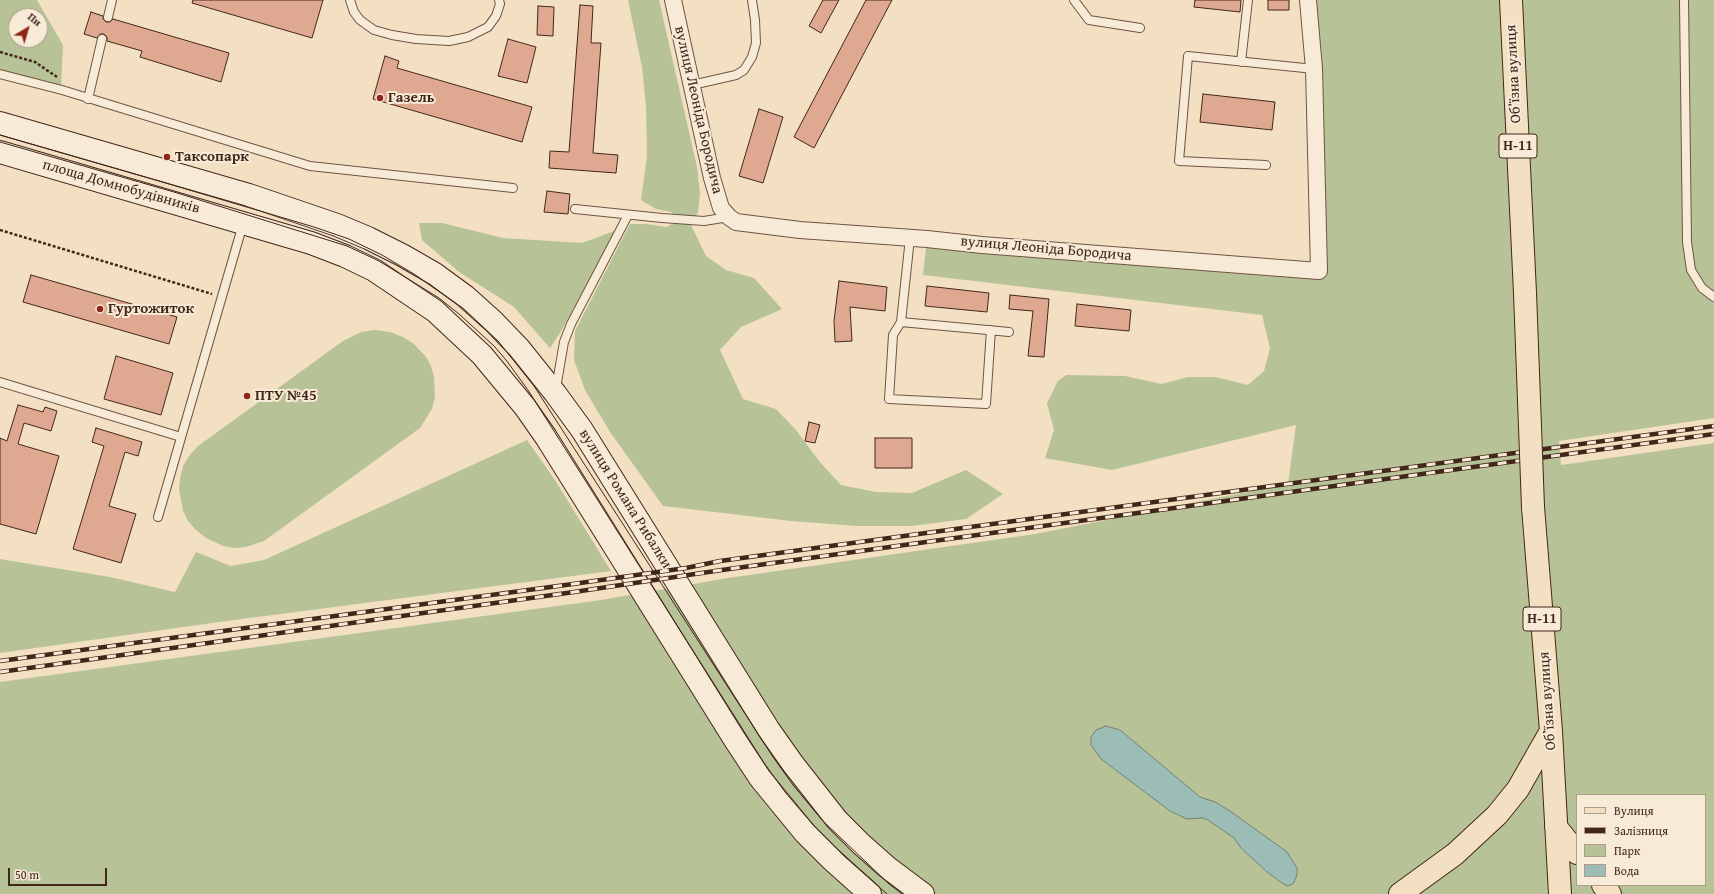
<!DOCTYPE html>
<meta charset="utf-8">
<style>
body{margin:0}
#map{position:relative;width:1714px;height:894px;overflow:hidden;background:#f3e0c2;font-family:"Gentium Book Plus",serif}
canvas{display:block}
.legend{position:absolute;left:1576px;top:794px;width:130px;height:92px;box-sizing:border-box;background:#f7ebd7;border:1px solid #af9c8b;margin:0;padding:5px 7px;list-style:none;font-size:12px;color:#43261a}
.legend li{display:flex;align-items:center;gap:8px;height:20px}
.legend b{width:20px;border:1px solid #af9c8b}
.north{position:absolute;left:8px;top:8px;width:40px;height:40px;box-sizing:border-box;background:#f7ebd7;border:1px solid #af9c8b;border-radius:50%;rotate:38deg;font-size:11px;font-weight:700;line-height:16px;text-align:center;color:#43261a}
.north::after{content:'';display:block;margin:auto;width:14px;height:18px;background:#8f2418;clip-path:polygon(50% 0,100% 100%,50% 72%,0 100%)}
.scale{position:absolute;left:8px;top:868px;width:99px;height:18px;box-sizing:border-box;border:2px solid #43261a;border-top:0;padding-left:5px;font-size:12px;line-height:14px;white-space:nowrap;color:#43261a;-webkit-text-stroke:3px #f7ebd7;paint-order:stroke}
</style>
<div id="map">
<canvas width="1714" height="894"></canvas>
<ul class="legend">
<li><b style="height:5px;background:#f3e0c2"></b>Вулиця</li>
<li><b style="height:5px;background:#43261a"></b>Залізниця</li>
<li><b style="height:11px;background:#b7c396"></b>Парк</li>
<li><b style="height:11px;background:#9bbdb5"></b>Вода</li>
</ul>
<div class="north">Пн</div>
<div class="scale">50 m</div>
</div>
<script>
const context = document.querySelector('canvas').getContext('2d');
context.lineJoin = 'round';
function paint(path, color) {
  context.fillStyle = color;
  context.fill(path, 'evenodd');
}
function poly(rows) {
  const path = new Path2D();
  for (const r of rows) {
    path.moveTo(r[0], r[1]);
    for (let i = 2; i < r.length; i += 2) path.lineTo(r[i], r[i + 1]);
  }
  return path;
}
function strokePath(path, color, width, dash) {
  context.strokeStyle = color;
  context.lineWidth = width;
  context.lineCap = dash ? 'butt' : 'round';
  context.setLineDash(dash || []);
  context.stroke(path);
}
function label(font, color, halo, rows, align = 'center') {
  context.font = font + ' "Gentium Book Plus",serif';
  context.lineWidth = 4;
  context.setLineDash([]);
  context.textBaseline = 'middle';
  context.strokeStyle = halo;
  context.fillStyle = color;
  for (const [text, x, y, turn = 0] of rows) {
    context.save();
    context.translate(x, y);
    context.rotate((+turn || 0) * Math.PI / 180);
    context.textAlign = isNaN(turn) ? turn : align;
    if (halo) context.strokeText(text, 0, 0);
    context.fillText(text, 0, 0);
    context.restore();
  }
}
paint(poly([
 [0,0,37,0,63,45,61,89,0,73],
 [16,16,40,16,40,40,16,40],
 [628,0,659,0,697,167,700,193,698,212,691,225,706,256,726,270,754,278,782,309,741,327,720,350,743,399,776,409,796,430,819,461,841,485,876,492,912,493,966,470,1003,494,966,519,912,526,857,526,791,521,663,506,610,432,585,390,574,360,575,331,630,224,646,224,667,227,677,221,671,212,656,209,641,200,647,156,646,107,642,67],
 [1308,0,1714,0,1714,418,1559,441,1561,465,1714,443,1714,894,0,894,0,682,601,600,728,578,1035,534,1288,484,1296,425,1112,470,1045,458,1054,430,1047,403,1058,381,1066,375,1125,376,1162,384,1188,377,1215,377,1248,385,1264,371,1270,348,1262,315,923,275,927,239,1318,271],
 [1577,795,1705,795,1705,885,1577,885],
 [419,223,442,223,503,238,582,243,617,230,560,333,550,348,514,307,459,272,422,240],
 [374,330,390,332,403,337,414,344,426,357,431,366,434,377,435,397,432,409,420,428,264,541,246,547,235,548,223,546,206,538,196,530,188,521,183,511,179,489,180,478,183,466,189,456,198,446,343,341,361,332],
 [527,440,555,480,611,571,219,622,0,653,0,559,110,577,175,592,196,552,231,566,264,560]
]), '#b7c396');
const water = poly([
 [1106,726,1120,730,1200,797,1215,802,1230,811,1287,852,1297,868,1297,875,1293,884,1287,886,1282,883,1267,872,1241,848,1234,838,1208,820,1203,818,1187,819,1170,811,1101,759,1091,745,1091,737,1096,730,1106,726]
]);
paint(water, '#9bbdb5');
strokePath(water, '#788177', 1);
const building = poly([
 [193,0,323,0,312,38,192,3,193,0],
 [823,0,839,0,821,33,809,26,823,0],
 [866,0,892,0,814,148,794,137,866,0],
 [1195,0,1241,0,1240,12,1194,7,1195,0],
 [1268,0,1289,0,1289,10,1268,10,1268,0],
 [580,5,593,6,591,43,601,43,593,153,618,155,616,173,549,168,550,151,569,152,580,5],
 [538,6,554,7,553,36,537,35,538,6],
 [91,12,103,16,103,19,106,22,110,22,113,19,229,53,221,82,140,57,142,51,107,41,107,37,104,34,100,34,97,38,84,34,91,12],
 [508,39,536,47,527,83,498,76,508,39],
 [385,56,399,61,397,68,532,107,522,142,373,99,385,56],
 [1203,94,1275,102,1272,130,1200,122,1203,94],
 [759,109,783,117,763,183,739,176,759,109],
 [547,191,570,194,568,214,544,212,547,191],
 [31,275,177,317,169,344,23,302,31,275],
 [839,281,887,287,885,311,850,307,852,341,835,342,834,321,839,281],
 [927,286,989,293,987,312,925,306,927,286],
 [1010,295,1049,299,1044,357,1028,356,1033,311,1009,309,1010,295],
 [1077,304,1131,310,1129,331,1075,326,1077,304],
 [116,356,173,373,161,415,104,399,116,356],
 [18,405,43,412,45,407,57,411,51,431,24,423,18,444,59,456,36,534,0,524,0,438,7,441,18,405],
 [809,422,820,425,815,443,805,441,809,422],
 [96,428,142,442,138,456,125,452,109,506,136,514,121,563,73,549,104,446,92,442,96,428],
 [875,438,912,438,912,468,875,468,875,438]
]);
paint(building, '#dfa991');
strokePath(building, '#43261a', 1);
const service = poly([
 [350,0,354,12,360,20,374,30,392,35,416,39,449,41,468,37,488,27,496,16,500,4,499,0],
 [1074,0,1089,20,1140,28],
 [1684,0,1687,242,1691,270,1702,288,1714,297],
 [108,17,112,0],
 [1241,62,1248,0],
 [0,74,62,90,310,166,513,188],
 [692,85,736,75,744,70,752,57,756,43,755,20,752,0],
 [88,99,102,39],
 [1266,165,1179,161,1188,56,1314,69],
 [575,209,662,218,704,221,729,217],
 [910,238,901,322,1009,332],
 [901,322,893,335,889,399,986,404,991,330],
 [0,382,181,437],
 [556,388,564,342,571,324,628,215],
 [158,517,243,224]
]);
const minor = poly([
 [673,0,712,178,721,208,729,217,736,222,800,230,927,239,982,245,1319,271,1314,69,1308,0]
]);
const secondary = poly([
 [0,123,249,195,337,225,368,238,402,255,435,274,465,296,494,322,519,348,555,393,582,430,769,730,793,764,837,820,861,844,887,867,923,894],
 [0,152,311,243,345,256,374,270,435,311,482,355,525,407,546,437,735,740,760,778,805,833,831,859,870,894]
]);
const primary = poly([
 [1511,0,1525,293],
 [1533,507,1551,731,1560,894],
 [1556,827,1577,853],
 [1603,885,1610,894],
 [1400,894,1455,854,1497,815,1518,789,1551,731]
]);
strokePath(service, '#6f5444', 10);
strokePath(minor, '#6f5444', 18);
strokePath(secondary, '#43261a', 24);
strokePath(primary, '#43261a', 24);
strokePath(poly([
 [0,52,35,62,57,77],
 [0,230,212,294]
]), '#43261a', 2.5, [3, 2]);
strokePath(service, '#f7ebd7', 8);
strokePath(minor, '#f7ebd7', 16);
strokePath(secondary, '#f7ebd7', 22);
strokePath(primary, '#f3e0c2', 22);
strokePath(poly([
 [0,135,159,181,314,227,349,239,382,255,414,274,464,309,498,341,534,386,773,757,793,785,822,820,889,884,902,894],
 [0,142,174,192,347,246,379,261,439,298,459,314,494,346,506,360,528,390,764,763,785,792,814,826,844,856,887,894]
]), '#43261a', 1);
const rail = poly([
 [0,661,573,584,686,568,720,561,1714,426],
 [0,672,574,592,722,570,1714,434]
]);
strokePath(rail, '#43261a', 4.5);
strokePath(rail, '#f7ebd7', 3, [9]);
const primaryBridge = poly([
 [1525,293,1533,507]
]);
strokePath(primaryBridge, '#43261a', 24, []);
strokePath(primaryBridge, '#f3e0c2', 22);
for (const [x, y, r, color] of [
 [380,98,4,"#8f2418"],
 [167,157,4,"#8f2418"],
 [100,309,4,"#8f2418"],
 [247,396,4,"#8f2418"]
]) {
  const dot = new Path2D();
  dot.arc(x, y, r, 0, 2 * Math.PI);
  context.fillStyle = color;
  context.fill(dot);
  strokePath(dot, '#f7ebd7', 1.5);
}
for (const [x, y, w] of [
 [1518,146,38],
 [1542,619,38]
]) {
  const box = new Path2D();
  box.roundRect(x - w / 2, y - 12, w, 24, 3);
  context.fillStyle = '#f7ebd7';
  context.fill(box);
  strokePath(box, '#43261a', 1);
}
label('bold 14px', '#43261a', null, [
 ["Н-11",1518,146],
 ["Н-11",1542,619]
]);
label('15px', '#43261a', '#f7ebd7', [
 ["Обʼїзна вулиця",1514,74,-93],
 ["вулиця Леоніда Бородича",698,110,77],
 ["площа Домнобудівників",121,187,16],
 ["вулиця Леоніда Бородича",1046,249,5],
 ["вулиця Романа Рибалки",625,499,58],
 ["Обʼїзна вулиця",1548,701,-94]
]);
label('bold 15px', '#43261a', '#f7ebd7', [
 ["Газель",388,98],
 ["Таксопарк",175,157],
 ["Гуртожиток",108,309],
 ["ПТУ №45",255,396]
], 'left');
</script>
